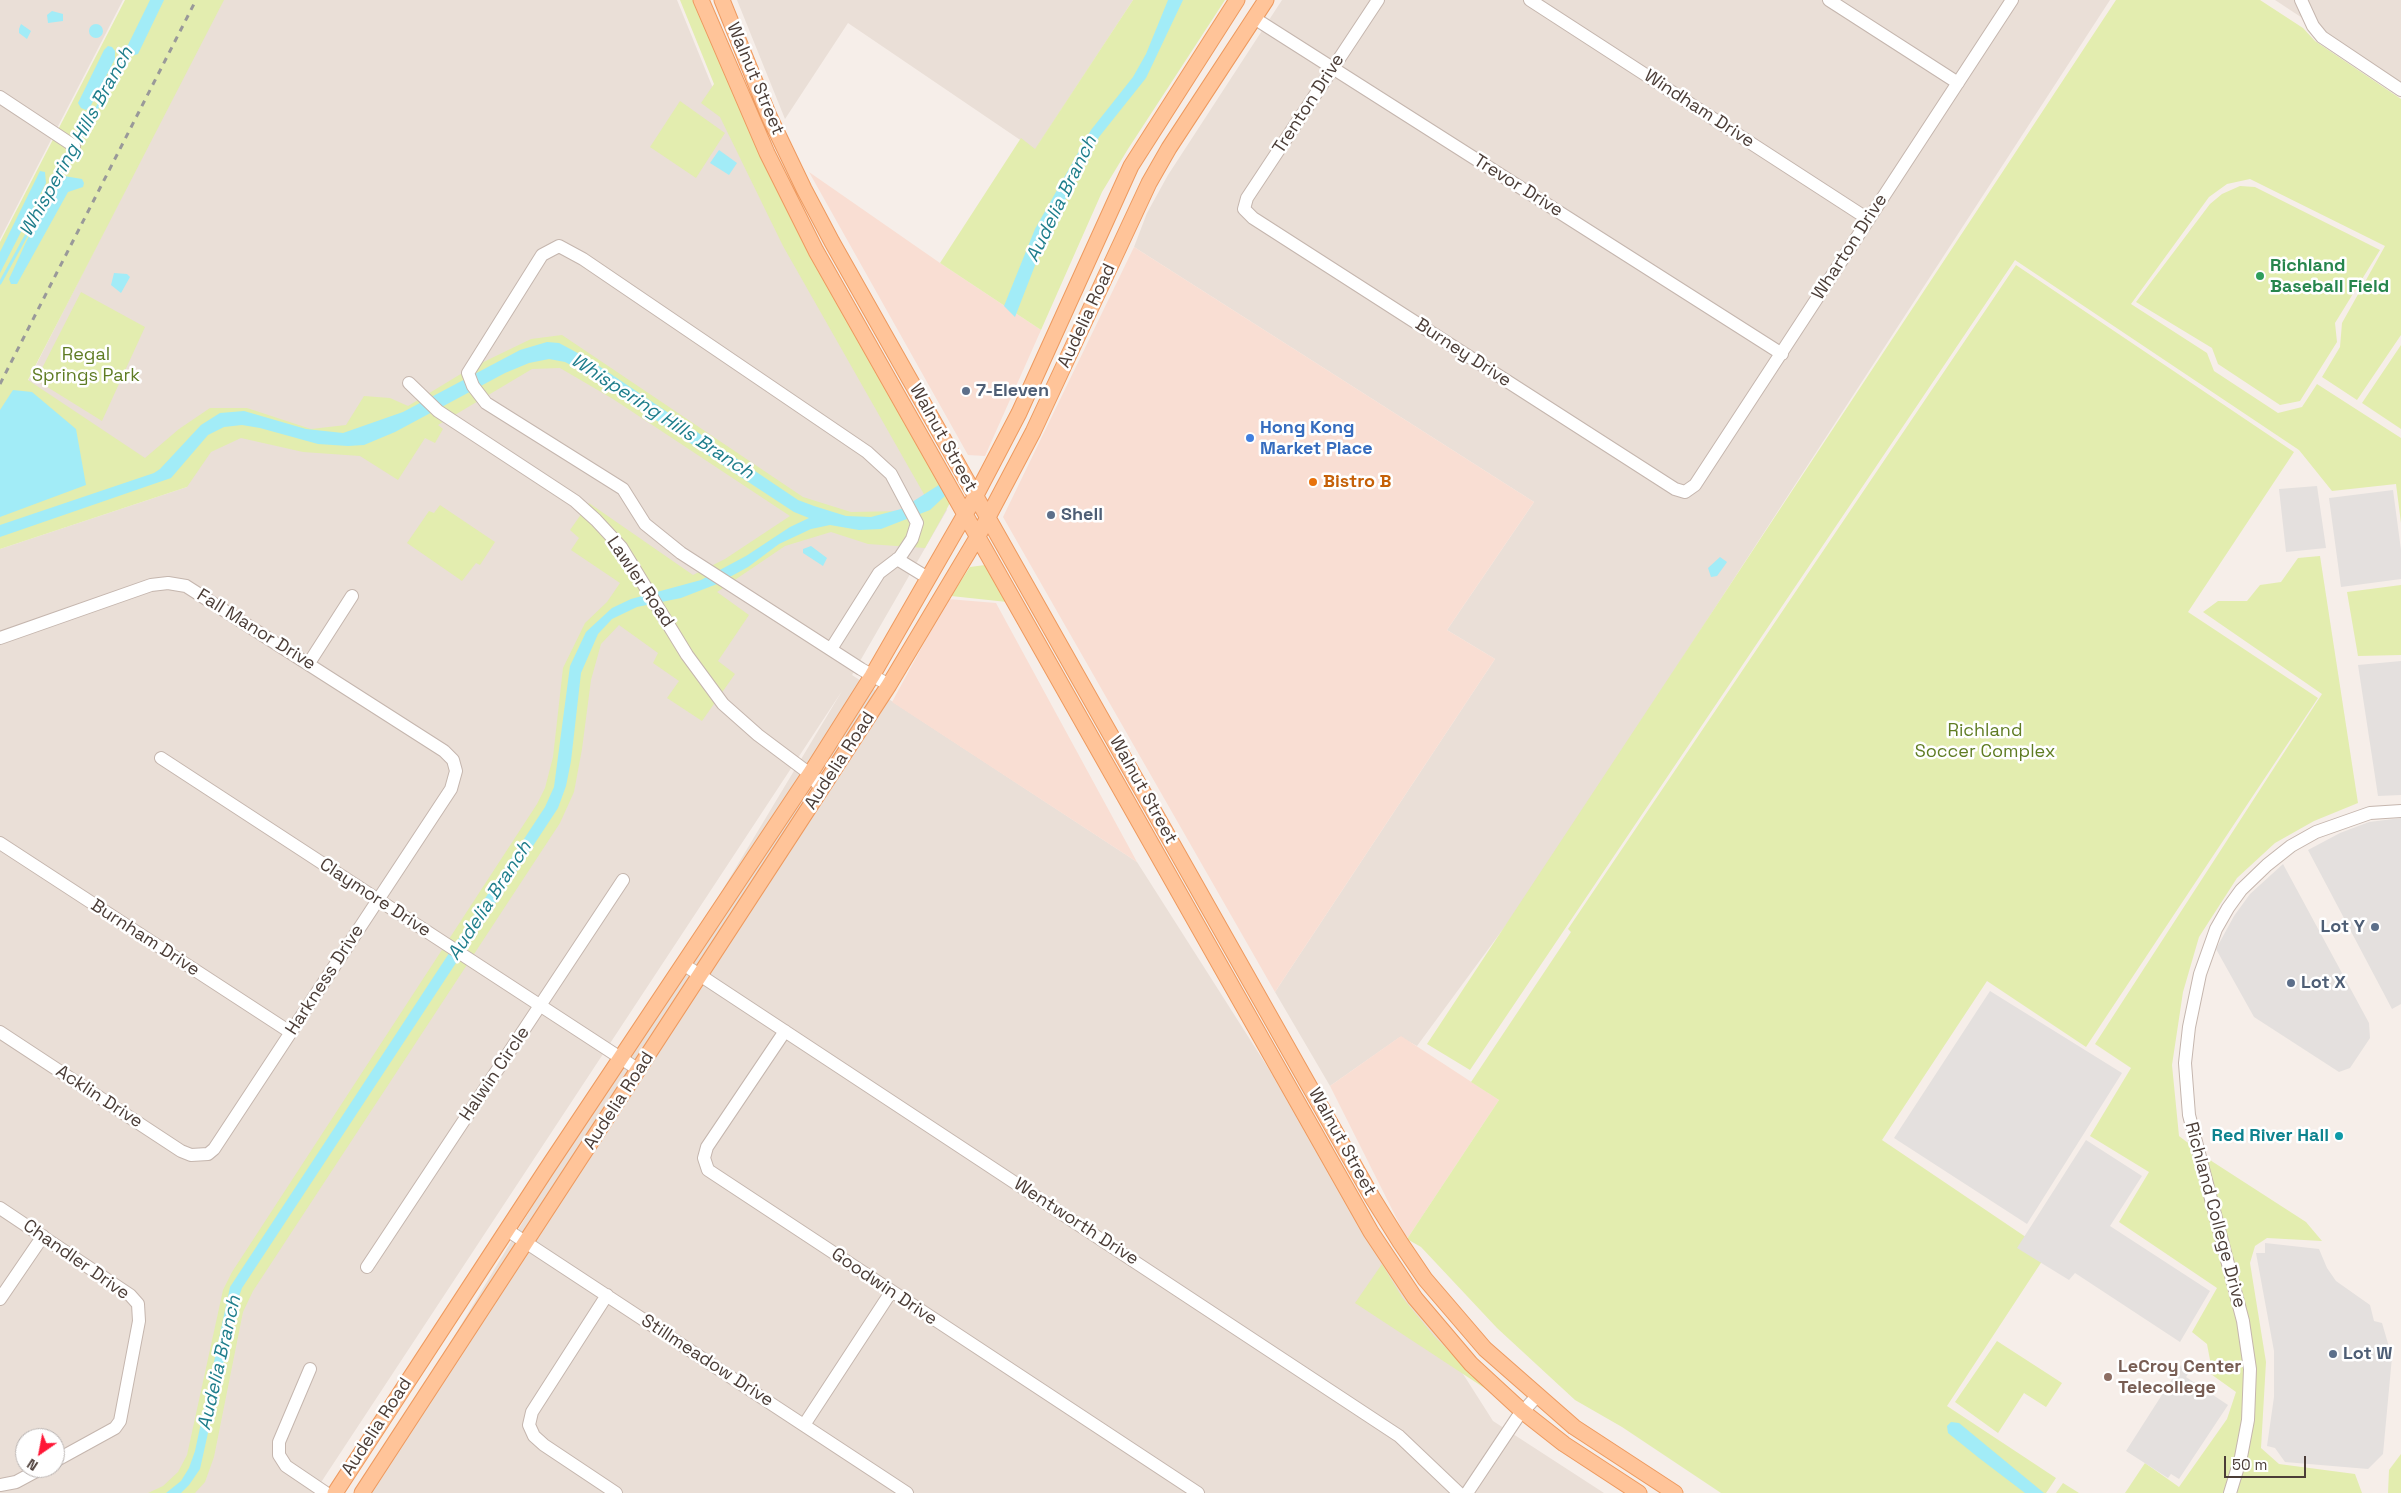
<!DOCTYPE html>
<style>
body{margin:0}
#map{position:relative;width:2401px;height:1493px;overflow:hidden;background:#f6eee9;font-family:"Space Grotesk",sans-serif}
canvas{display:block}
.north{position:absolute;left:15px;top:1428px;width:50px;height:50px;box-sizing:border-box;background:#fff;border:1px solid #b7b1af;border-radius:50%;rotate:213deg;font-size:14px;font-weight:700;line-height:20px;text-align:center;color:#4b3d37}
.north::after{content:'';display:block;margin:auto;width:18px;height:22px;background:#ff1737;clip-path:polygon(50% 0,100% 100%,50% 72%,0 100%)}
.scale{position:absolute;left:2224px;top:1456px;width:82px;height:22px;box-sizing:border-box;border:2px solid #4b3d37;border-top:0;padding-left:6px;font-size:15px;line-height:18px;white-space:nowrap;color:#4b3d37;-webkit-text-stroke:4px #fff;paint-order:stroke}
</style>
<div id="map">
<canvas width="2401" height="1493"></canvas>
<div class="north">N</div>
<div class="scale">50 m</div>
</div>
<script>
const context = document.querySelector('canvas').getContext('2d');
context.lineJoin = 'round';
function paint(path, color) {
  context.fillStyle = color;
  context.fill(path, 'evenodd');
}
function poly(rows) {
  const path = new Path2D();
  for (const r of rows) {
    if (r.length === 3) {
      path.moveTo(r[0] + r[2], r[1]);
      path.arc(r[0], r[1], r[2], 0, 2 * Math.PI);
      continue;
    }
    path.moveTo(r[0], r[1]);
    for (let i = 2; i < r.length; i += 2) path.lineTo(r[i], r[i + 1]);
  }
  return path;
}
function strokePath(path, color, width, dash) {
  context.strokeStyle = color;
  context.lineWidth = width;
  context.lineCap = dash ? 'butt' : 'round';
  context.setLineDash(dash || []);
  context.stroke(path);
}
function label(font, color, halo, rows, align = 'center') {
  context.font = font + ' "Space Grotesk",sans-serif';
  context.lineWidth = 5;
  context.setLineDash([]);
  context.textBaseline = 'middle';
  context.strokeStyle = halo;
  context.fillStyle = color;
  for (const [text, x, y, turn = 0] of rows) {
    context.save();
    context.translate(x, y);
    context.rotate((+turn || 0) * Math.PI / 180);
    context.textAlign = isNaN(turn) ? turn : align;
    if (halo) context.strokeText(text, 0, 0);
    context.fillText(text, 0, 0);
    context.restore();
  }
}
paint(poly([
 [0,0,123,0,0,239],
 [221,0,677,0,721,108,947,510,852,675,1137,862,1493,1421,1604,1493,360,1493,842,691,314,1493,0,1493,0,549,187,487,28,381],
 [25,1438,55,1438,55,1468,25,1468],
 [737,0,1133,0,1035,150,848,23,785,119],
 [1282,0,2110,0,1531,891,1417,1046,1400,1037,1330,1086,1275,992,1495,659,1447,630,1534,502,1134,247,1147,213,1168,175],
 [2275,0,2401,0,2401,83]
]), '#eadfd7');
paint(poly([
 [809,172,940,263,1041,330,985,456,968,455],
 [1134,247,1534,502,1447,630,1495,659,1275,992,1003,517],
 [948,599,996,603,1137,862,892,702],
 [1401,1036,1499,1100,1407,1239,1330,1086]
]), '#f9ded3');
paint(poly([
 [125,0,224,0,28,380,145,458,179,429,210,408,247,408,311,429,346,425,364,396,390,398,408,406,469,369,531,339,562,335,803,497,851,512,902,511,925,496,783,246,720,117,701,103,714,84,680,0,695,0,802,237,950,503,925,548,868,544,831,532,785,546,717,592,749,615,718,661,735,674,702,721,667,698,679,681,653,663,658,653,619,625,601,644,591,680,582,749,574,792,560,823,253,1291,243,1312,214,1457,205,1482,195,1493,148,1493,163,1486,178,1472,187,1455,223,1290,232,1272,537,804,545,788,553,757,563,668,585,623,607,602,620,583,571,550,579,538,570,530,589,503,693,575,725,559,790,516,613,399,560,368,532,369,438,425,443,429,435,443,425,438,398,480,360,456,303,452,241,438,211,452,187,487,0,549,0,242],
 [1133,0,1225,0,1128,149,1102,192,1041,330,940,263,1021,138,1035,149],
 [2116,0,2260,0,2303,28,2315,41,2401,99,2401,335,2357,400,2322,377,2340,347,2342,323,2385,246,2250,179,2227,184,2209,197,2131,304,2207,353,2214,371,2278,413,2302,407,2317,384,2401,438,2401,523,2396,484,2332,491,2299,450,2015,260,1470,1070,1427,1044],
 [680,101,725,133,696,178,650,147],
 [2240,186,2255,187,2380,250,2335,323,2337,342,2300,401,2280,405,2218,364,2212,348,2136,302,2210,204,2222,194],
 [2016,265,2294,452,2188,612,2318,698,2086,1047,1987,981,1882,1140,2048,1252,1947,1406,2056,1478,2046,1493,1721,1493,1622,1427,1575,1400,1497,1328,1421,1247,1407,1239,1499,1100,1471,1082,1571,932,1568,929],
 [81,292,145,327,102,421,36,380],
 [2401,345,2401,429,2362,403],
 [440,505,495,542,480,565,476,563,462,581,407,543,429,511,434,513],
 [2320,556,2358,803,2314,821,2275,843,2237,878,2199,937,2183,992,2172,1065,2179,1136,2213,1162,2306,1222,2322,1241,2267,1238,2255,1246,2250,1263,2266,1362,2261,1448,2279,1464,2355,1474,2362,1493,2125,1493,2145,1463,2179,1487,2227,1419,2236,1392,2208,1372,2210,1360,2207,1344,2192,1332,2217,1288,2119,1222,2149,1172,2090,1136,2131,1068,2095,1044,2322,694,2203,612,2218,601,2247,601,2260,585,2281,582,2298,558],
 [985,565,1007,602,951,596,970,567],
 [2401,585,2401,655,2358,656,2347,592],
 [1382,1264,1402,1297,1434,1336,1489,1391,1355,1303],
 [1997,1341,2062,1383,2046,1407,2024,1393,1998,1433,1955,1402],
 [2401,1454,2401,1493,2388,1493,2389,1470],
 [2063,1483,2079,1493,2056,1493]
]), '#e3edaf');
paint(poly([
 [2317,486,2326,548,2286,552,2279,489],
 [2393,490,2401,550,2401,579,2341,587,2329,498],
 [2401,661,2401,795,2378,796,2358,665],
 [2401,818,2401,1004,2392,1009,2308,850,2340,833,2369,822],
 [2283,864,2369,1023,2370,1038,2350,1068,2339,1072,2254,1017,2216,949,2234,916,2250,894],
 [1990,991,2122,1073,2027,1224,1894,1138],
 [2086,1140,2142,1176,2110,1226,2210,1291,2180,1342,2075,1273,2069,1280,2017,1248],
 [2265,1243,2319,1249,2327,1268,2336,1281,2370,1305,2374,1321,2382,1323,2392,1357,2383,1454,2368,1469,2285,1462,2275,1448,2267,1446,2274,1397,2274,1351,2256,1253,2265,1253],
 [2181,1365,2190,1371,2186,1377,2228,1405,2179,1479,2171,1474,2168,1478,2126,1451]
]), '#e4e0de');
paint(poly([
 [150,0,164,0,138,54,128,57,125,54,126,49],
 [1168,0,1183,0,1146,78,1099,137,1048,232,1015,317,1004,306,1035,229,1091,130,1133,77,1146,54],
 [52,11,63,14,63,21,48,23,47,15],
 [96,31,7],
 [21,24,31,31,27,39,19,33,19,29],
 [108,46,112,47,115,51,115,59,90,107,86,110,81,108,78,103,104,50],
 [719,150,737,163,729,175,710,163],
 [40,171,45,172,46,183,0,273,0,252],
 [64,176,82,179,84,183,83,187,68,192,17,284,11,284,9,279,34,225,55,182],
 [114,273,127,274,130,277,121,293,111,285],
 [547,342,559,343,587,358,798,500,814,506,846,516,871,517,901,509,942,483,947,494,930,510,881,529,859,530,830,525,811,529,779,544,748,567,717,584,681,598,637,607,612,619,598,634,581,673,571,761,566,786,558,808,242,1288,237,1302,200,1469,189,1485,181,1493,166,1493,181,1481,189,1468,195,1451,230,1287,545,807,554,787,570,666,586,632,612,608,631,599,701,580,746,556,790,527,809,518,794,512,727,468,586,373,565,362,549,359,529,363,505,373,395,432,364,445,348,446,318,444,260,428,242,425,224,427,208,435,171,478,0,537,0,525,154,473,160,469,201,425,220,413,244,411,306,429,343,433,403,412,520,350],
 [13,390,32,392,76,429,86,485,0,517,0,410],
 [811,546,827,558,823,566,803,553,803,549],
 [1720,557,1727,562,1725,565,1717,576,1711,577,1708,568],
 [1951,1422,1959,1423,2044,1493,2025,1493,1979,1458,1948,1433,1947,1426]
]), '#a2ecf7');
strokePath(poly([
 [57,180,128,52],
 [0,283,43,205]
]), '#a2ecf7', 3);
const minor = poly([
 [1378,0,1247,198,1244,209,1253,218,1675,489,1685,492,1695,485,2012,0],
 [1530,0,1868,219],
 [1829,0,1958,83],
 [2301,0,2313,26,2322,37,2401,90],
 [1254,18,1782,354],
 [0,97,74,146],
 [409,383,438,411,575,501,596,520,621,547,687,655,723,704,758,735,810,774,822,790],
 [897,559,928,578],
 [0,638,151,585,168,583,186,586,444,751,453,760,456,771,451,789,214,1149,208,1154,191,1155,181,1151,0,1032],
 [831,649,879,573,900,557,912,539,917,523,891,474,867,452,583,259,559,246,542,255,468,373,473,386,486,403,623,489,645,524,681,553,861,669,889,685],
 [309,663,352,596],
 [161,758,639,1070],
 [0,843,290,1032],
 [683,964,1399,1436,1459,1493],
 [785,1031,707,1147,704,1158,708,1170,1198,1493],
 [0,1208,130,1295,138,1304,139,1321,120,1421,115,1428,55,1461],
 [507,1230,907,1493],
 [367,1267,623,880],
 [607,1295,532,1412,529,1425,534,1436,544,1445,616,1493],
 [0,1299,43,1236],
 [310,1369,279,1442,279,1455,286,1466,326,1493],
 [804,1425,891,1292],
 [0,1485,16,1482,42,1468],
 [1467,1493,1517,1418,1537,1396],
 [2230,1493,2241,1457,2248,1420,2250,1369,2243,1321,2189,1115,2185,1063,2189,1027,2200,974,2216,929,2228,908,2241,890,2267,865,2291,846,2316,832,2370,813,2401,811]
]);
const major = poly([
 [701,0,767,153,816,251,1371,1232,1415,1298,1471,1364,1522,1411,1564,1444,1639,1493],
 [722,0,769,116,804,189,832,242,1372,1197,1400,1242,1425,1279,1485,1349,1574,1427,1675,1493],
 [335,1493,546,1170,810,774,872,676,975,497,1019,413,1131,166,1237,0],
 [362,1493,889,685,978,536,1033,432,1149,183,1169,148,1266,0]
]);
strokePath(minor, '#c5b6ae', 14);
strokePath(major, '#ee9a5f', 17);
strokePath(minor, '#fff', 12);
strokePath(major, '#ffc499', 15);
strokePath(poly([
 [0,384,196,0]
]), '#999', 3, [6, 6]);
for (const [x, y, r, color] of [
 [2260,276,5,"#2e9e5b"],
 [966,391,5,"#5c6f8a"],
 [1250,438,5,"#3f7fe0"],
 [1313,482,5,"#e8710a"],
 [1051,515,5,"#5c6f8a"],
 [2375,927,5,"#5c6f8a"],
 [2291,983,5,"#5c6f8a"],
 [2339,1136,5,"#0f9aa8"],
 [2333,1354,5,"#5c6f8a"],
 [2108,1377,5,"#8d6e63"]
]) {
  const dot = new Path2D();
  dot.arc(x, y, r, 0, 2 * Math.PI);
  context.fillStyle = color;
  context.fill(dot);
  strokePath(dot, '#fff', 2);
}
label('18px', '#4b3d37', '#fff', [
 ["Walnut Street",755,79,67],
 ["Trenton Drive",1309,104,-57],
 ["Windham Drive",1699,109,33],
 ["Trevor Drive",1518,186,32],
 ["Wharton Drive",1850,247,-57],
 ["Audelia Road",1087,316,-65],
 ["Burney Drive",1463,353,33],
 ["Walnut Street",943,438,61],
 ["Lawler Road",640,582,56],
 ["Fall Manor Drive",256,630,32],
 ["Audelia Road",840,761,-57],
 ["Walnut Street",1143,790,61],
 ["Claymore Drive",375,898,33],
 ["Burnham Drive",145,938,33],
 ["Harkness Drive",325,980,-57],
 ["Halwin Circle",495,1074,-56],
 ["Acklin Drive",99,1097,33],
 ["Audelia Road",619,1101,-57],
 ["Walnut Street",1342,1142,61],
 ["Richland College Drive",2215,1215,75],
 ["Wentworth Drive",1076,1222,33],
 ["Chandler Drive",76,1260,35],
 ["Goodwin Drive",884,1287,34],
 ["Stillmeadow Drive",707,1361,33],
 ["Audelia Road",377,1427,-57]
]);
label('bold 18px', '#27864d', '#fff', [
 ["Richland",2270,266],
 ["Baseball Field",2270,287]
], 'left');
label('18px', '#5f7c23', '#fff', [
 ["Regal",86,355],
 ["Springs Park",86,376],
 ["Richland",1985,731],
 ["Soccer Complex",1985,752]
]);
label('bold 18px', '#4e5e75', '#fff', [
 ["7-Eleven",976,391],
 ["Shell",1061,515],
 ["Lot Y",2365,927,"right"],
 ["Lot X",2301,983],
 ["Lot W",2343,1354]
], 'left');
label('bold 18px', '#366cbe', '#fff', [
 ["Hong Kong",1260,428],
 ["Market Place",1260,449]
], 'left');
label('bold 18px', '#c56008', '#fff', [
 ["Bistro B",1323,482]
], 'left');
label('bold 18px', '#0d838f', '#fff', [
 ["Red River Hall",2329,1136]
], 'right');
label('bold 18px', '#785e54', '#fff', [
 ["LeCroy Center",2118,1367],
 ["Telecollege",2118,1388]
], 'left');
label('italic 19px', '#1f7e8c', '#fff', [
 ["Whispering Hills Branch",77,142,-61],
 ["Audelia Branch",1062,199,-64],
 ["Whispering Hills Branch",662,417,33],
 ["Audelia Branch",490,901,-57],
 ["Audelia Branch",220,1363,-77]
]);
</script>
